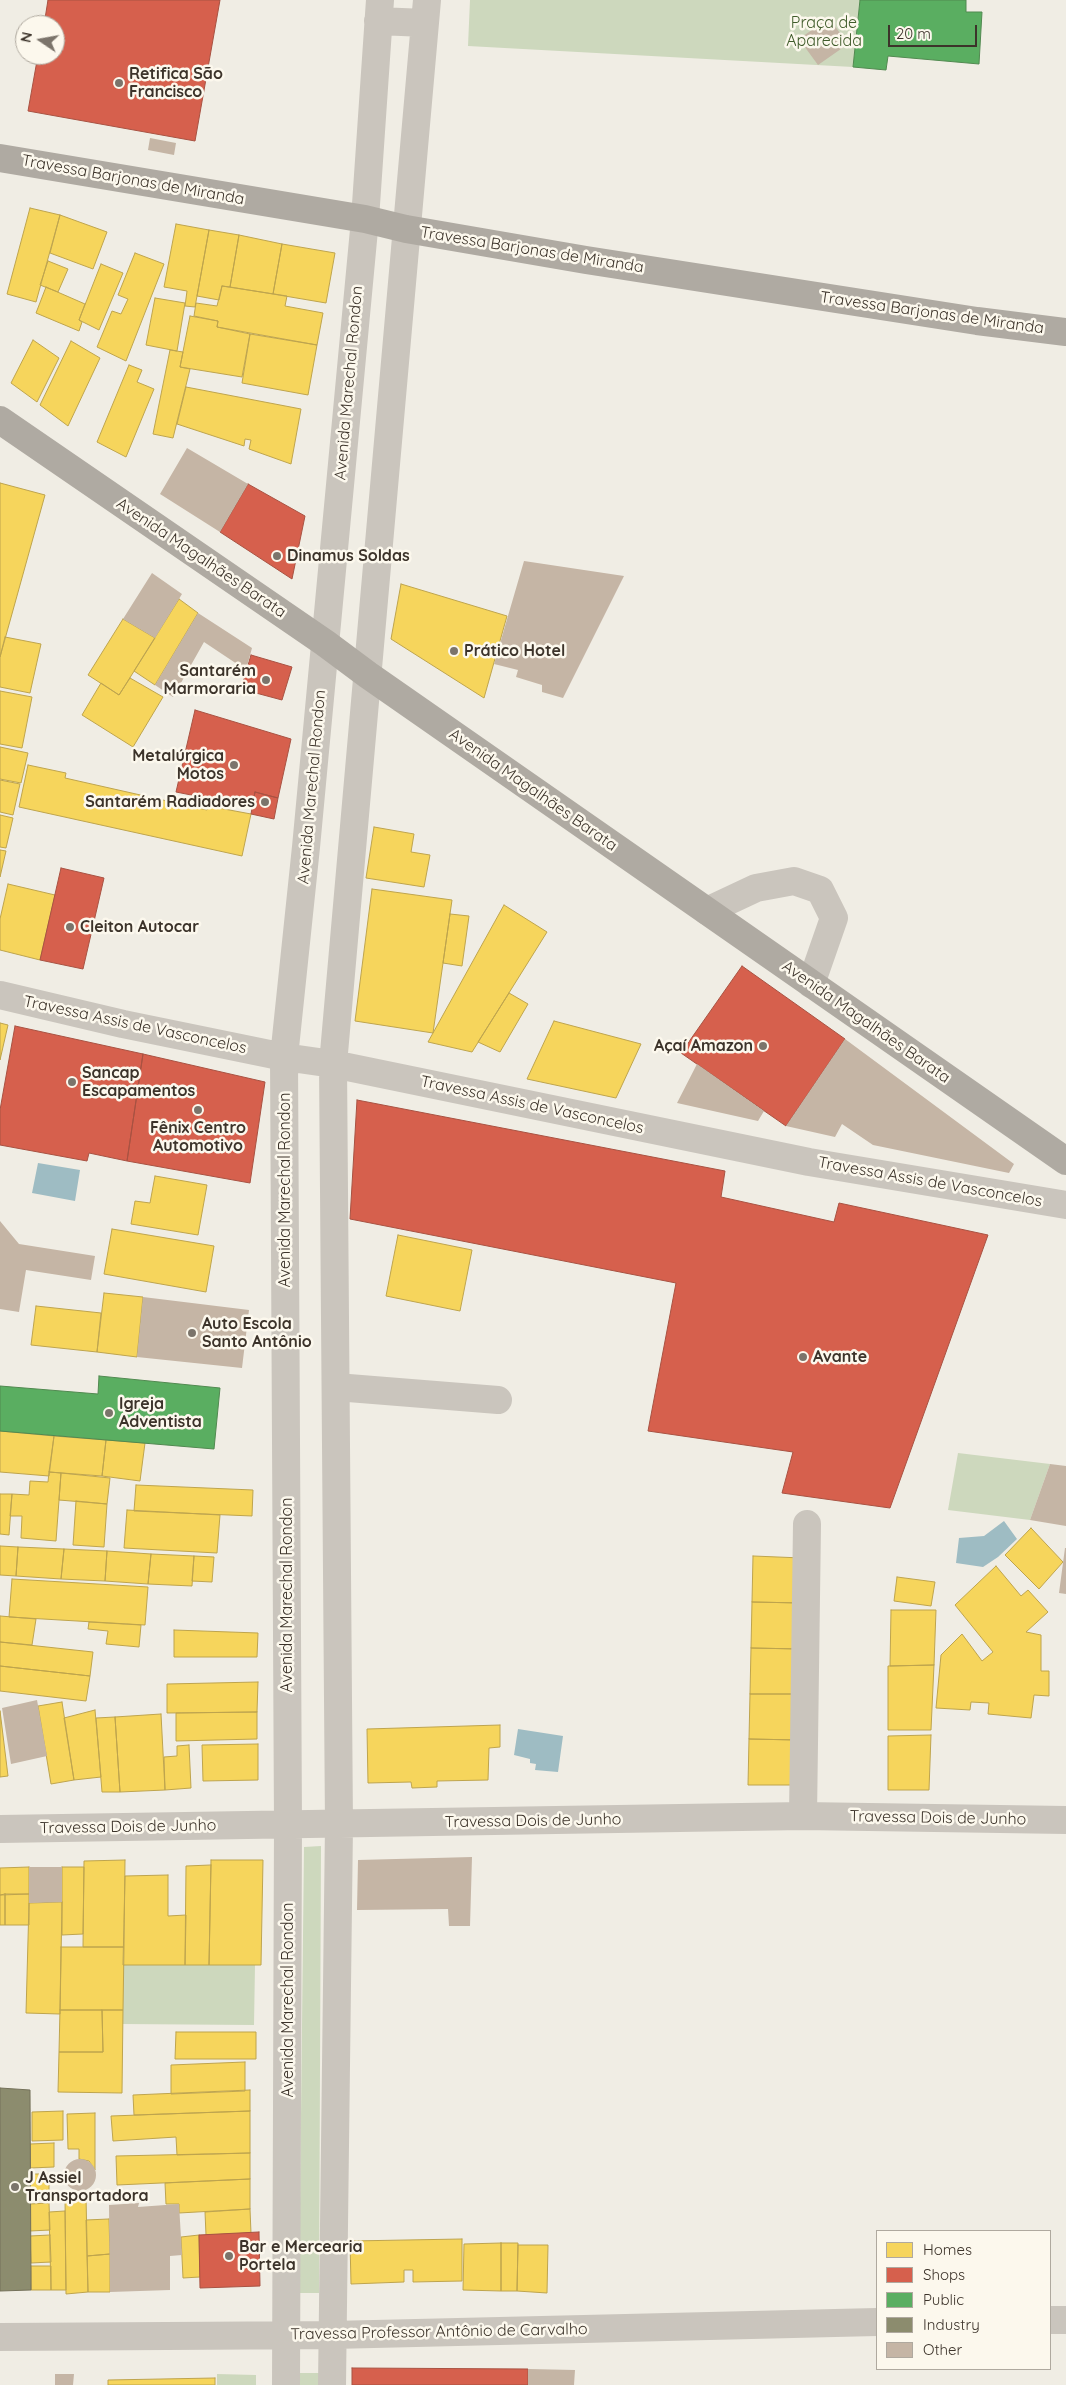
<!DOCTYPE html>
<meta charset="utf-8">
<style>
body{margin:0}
#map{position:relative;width:1066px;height:2385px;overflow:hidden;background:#f0ede4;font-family:Quicksand,sans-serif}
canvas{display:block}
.legend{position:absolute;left:876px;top:2230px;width:175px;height:140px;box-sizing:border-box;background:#fcf8ed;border:1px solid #afa99f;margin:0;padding:6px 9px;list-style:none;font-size:15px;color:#3c332a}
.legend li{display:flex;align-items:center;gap:10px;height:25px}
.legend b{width:25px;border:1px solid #afa99f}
.north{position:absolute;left:15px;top:15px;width:50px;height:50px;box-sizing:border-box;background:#fcf8ed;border:1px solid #afa99f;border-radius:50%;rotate:282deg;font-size:14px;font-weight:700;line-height:20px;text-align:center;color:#3c332a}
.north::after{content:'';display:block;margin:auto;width:18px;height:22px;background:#7b746b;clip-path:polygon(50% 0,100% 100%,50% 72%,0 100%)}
.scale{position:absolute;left:888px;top:25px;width:89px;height:22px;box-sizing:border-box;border:2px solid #3c332a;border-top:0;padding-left:6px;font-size:15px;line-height:18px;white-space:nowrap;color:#3c332a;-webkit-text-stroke:4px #fcf8ed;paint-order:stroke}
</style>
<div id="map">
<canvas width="1066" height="2385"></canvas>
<ul class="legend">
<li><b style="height:14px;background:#f6d55c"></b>Homes</li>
<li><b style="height:14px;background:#d6604d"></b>Shops</li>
<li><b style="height:14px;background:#5aae61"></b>Public</li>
<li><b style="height:14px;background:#8c8c6e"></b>Industry</li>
<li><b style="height:14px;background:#c5b5a5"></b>Other</li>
</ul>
<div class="north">N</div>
<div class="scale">20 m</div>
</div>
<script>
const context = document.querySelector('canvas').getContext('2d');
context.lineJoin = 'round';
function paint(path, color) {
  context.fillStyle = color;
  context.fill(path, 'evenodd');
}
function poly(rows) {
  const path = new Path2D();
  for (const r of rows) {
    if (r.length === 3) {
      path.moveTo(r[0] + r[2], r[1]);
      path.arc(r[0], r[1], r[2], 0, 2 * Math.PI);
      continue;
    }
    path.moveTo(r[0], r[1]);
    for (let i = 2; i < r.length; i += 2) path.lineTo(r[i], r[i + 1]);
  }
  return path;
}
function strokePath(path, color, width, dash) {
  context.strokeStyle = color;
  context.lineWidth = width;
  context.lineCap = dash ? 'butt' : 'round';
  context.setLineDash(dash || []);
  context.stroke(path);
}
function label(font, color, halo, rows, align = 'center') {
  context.font = font + ' Quicksand,sans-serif';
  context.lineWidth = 5;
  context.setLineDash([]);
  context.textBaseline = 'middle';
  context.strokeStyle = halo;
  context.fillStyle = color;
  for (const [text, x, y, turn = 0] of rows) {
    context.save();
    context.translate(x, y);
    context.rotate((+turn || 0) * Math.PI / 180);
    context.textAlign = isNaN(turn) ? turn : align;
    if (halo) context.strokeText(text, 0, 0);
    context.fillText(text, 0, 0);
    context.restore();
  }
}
paint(poly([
 [470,0,860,0,853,67,468,46],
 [958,1453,1050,1464,1030,1520,948,1510],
 [321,1846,319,2293,299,2293,304,1847],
 [123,1965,255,1965,254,2025,122,2024],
 [299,2373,319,2373,319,2385,299,2385],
 [217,2374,256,2375,256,2385,217,2385]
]), '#cdd8bd');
paint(poly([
 [38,1163,80,1170,75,1201,32,1193],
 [1004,1521,1017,1539,998,1557,983,1567,956,1563,959,1538,984,1536],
 [518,1729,563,1736,558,1772,535,1770,536,1764,530,1763,530,1759,514,1755]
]), '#9ebcc3');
const homes = poly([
 [30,208,60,215,36,302,7,294,30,208],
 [60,215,107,232,93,269,50,253,60,215],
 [176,224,209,230,195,307,185,306,187,291,164,287,176,224],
 [209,230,239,235,230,287,222,286,219,300,197,296,209,230],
 [239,235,282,244,273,294,230,287,239,235],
 [282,244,335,253,326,303,273,294,282,244],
 [135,253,164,264,126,361,97,347,112,311,121,314,128,299,118,295,135,253],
 [48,261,68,269,58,292,40,285,48,261],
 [101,264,123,273,99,330,79,320,101,264],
 [222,286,287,296,285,306,323,313,317,345,217,327,218,321,194,316,196,303,217,306,222,286],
 [46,287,85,304,79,320,82,322,79,331,36,313,46,287],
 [155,298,185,303,177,351,146,345,155,298],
 [190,316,218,321,217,327,250,334,242,377,180,367,190,316],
 [250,334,317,345,308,395,242,383,250,334],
 [33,340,59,358,37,402,11,383,33,340],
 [71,341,100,358,68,426,40,405,71,341],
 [170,350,183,352,180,367,190,369,173,438,153,434,170,350],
 [129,365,142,370,137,382,154,389,126,457,97,442,129,365],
 [186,387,301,409,291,464,249,449,251,440,245,439,244,446,177,424,186,387],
 [0,483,45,495,0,657,0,483],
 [401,584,507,616,484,698,391,639,401,584],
 [179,599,198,613,155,685,134,671,179,599],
 [123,619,155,638,119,695,88,675,123,619],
 [5,637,41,644,30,693,0,687,0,657,5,637],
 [130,678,163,697,133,747,82,715,101,683,119,695,130,678],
 [0,691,32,697,22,748,0,744,0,691],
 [0,747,28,753,21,783,0,779,0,747],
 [28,765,66,773,65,778,207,810,208,806,251,814,242,856,19,807,28,765],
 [0,780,20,784,13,815,0,812,0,780],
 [0,815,13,818,6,848,0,847,0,815],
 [374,827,414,834,411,852,430,855,424,887,366,878,374,827],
 [0,850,6,851,0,877,0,850],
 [8,884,55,895,40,960,0,950,0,919,8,884],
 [372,889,452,900,433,1033,355,1021,372,889],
 [504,905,547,932,472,1052,428,1042,504,905],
 [450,914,469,916,462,966,443,963,450,914],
 [509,993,528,1004,500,1052,478,1042,509,993],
 [554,1021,641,1044,616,1098,527,1079,554,1021],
 [0,1023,8,1025,0,1060,0,1023],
 [155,1176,207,1185,198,1235,131,1224,135,1201,150,1203,155,1176],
 [112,1229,214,1246,206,1292,104,1274,112,1229],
 [398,1235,472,1250,460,1311,386,1296,398,1235],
 [104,1293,143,1297,137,1357,97,1352,104,1293],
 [36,1306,101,1313,97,1352,31,1345,36,1306],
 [0,1431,54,1436,49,1476,0,1472,0,1431],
 [54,1436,106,1440,102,1476,49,1472,54,1436],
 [106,1440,145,1443,140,1481,102,1476,106,1440],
 [49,1472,61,1473,56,1541,21,1538,22,1516,10,1516,12,1494,29,1495,30,1481,48,1482,49,1472],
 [61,1473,110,1478,107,1504,59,1500,61,1473],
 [136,1485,253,1490,252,1516,134,1511,136,1485],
 [0,1494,12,1494,9,1535,0,1534,0,1494],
 [76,1501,107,1504,104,1547,73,1545,76,1501],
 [127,1510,220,1515,217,1553,124,1548,127,1510],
 [1031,1528,1063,1562,1039,1589,1005,1555,1031,1528],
 [0,1546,18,1547,16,1576,0,1575,0,1546],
 [18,1547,64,1549,61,1579,16,1576,18,1547],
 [64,1549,107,1551,105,1581,61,1579,64,1549],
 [107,1551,151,1554,148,1584,105,1581,107,1551],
 [151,1554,194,1556,192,1586,148,1584,151,1554],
 [194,1556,214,1557,212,1582,192,1581,194,1556],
 [753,1556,802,1558,801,1603,752,1602,753,1556],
 [996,1566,1021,1596,1028,1590,1048,1612,1026,1632,1041,1635,1041,1671,1049,1671,1049,1696,1034,1695,1031,1718,988,1714,989,1703,971,1702,970,1710,936,1708,941,1655,962,1634,982,1661,993,1652,955,1605,996,1566],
 [897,1577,935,1582,931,1606,894,1601,897,1577],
 [12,1579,148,1587,145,1625,9,1617,12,1579],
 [752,1602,801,1603,800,1649,751,1648,752,1602],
 [891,1610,936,1610,934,1665,890,1666,891,1610],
 [0,1616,36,1619,32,1645,0,1642,0,1616],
 [89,1622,141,1625,139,1647,106,1644,108,1631,88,1629,89,1622],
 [174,1630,258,1633,257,1657,174,1657,174,1630],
 [0,1642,93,1652,90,1676,0,1666,0,1642],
 [751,1648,800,1649,799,1694,750,1694,751,1648],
 [934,1665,931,1730,888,1730,888,1666,934,1665],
 [0,1666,90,1676,86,1701,0,1691,0,1666],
 [258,1682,257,1712,167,1713,167,1684,258,1682],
 [750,1694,799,1694,798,1740,749,1739,750,1694],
 [62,1702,74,1780,51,1784,38,1706,62,1702],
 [95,1710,101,1777,74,1780,64,1718,95,1710],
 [0,1711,8,1776,0,1777,0,1711],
 [257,1712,257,1739,176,1741,176,1713,257,1712],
 [161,1714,165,1790,120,1792,115,1717,161,1714],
 [115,1717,120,1792,102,1792,96,1718,115,1717],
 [500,1725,500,1747,489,1748,488,1780,437,1781,437,1787,412,1788,411,1782,368,1783,367,1729,500,1725],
 [931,1735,929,1790,888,1790,888,1736,931,1735],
 [749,1739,798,1740,797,1785,748,1785,749,1739],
 [258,1744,258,1780,203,1781,202,1745,258,1744],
 [189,1745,191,1788,165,1790,164,1757,177,1756,177,1746,189,1745],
 [125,1860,124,1947,83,1947,84,1861,125,1860],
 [211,1860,263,1860,261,1965,209,1965,211,1860],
 [211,1865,209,1965,185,1965,186,1866,211,1865],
 [29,1867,29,1894,0,1895,0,1868,29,1867],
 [62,1867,84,1867,83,1934,62,1935,62,1867],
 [168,1875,168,1916,186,1915,185,1965,123,1965,125,1876,168,1875],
 [5,1894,5,1925,0,1925,0,1895,5,1894],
 [5,1894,29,1894,29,1925,5,1925,5,1894],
 [62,1902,60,2014,26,2013,29,1903,62,1902],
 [61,1947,124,1947,123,2010,60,2010,61,1947],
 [60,2010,102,2010,103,2052,59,2052,60,2010],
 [102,2010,123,2010,122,2093,58,2092,59,2052,103,2052,102,2010],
 [176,2032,256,2032,256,2059,175,2059,176,2032],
 [245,2062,245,2091,171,2094,171,2065,245,2062],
 [250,2090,250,2111,134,2115,133,2095,250,2090],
 [63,2111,63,2140,32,2141,32,2112,63,2111],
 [250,2111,250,2153,177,2155,176,2137,113,2141,111,2116,250,2111],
 [95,2113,95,2170,89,2161,79,2159,79,2149,68,2149,67,2114,95,2113],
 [54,2143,54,2167,30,2168,30,2144,54,2143],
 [250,2153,250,2179,117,2185,116,2156,250,2153],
 [30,2174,49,2174,49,2199,30,2199,30,2174],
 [250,2179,250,2209,179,2213,179,2204,166,2204,165,2183,250,2179],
 [86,2196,88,2292,66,2294,65,2198,86,2196],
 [49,2203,50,2230,30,2231,30,2204,49,2203],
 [250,2209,251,2233,206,2235,205,2212,250,2209],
 [65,2211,66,2290,51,2290,49,2212,65,2211],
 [109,2219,110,2254,87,2256,86,2220,109,2219],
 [50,2235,51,2262,31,2263,30,2236,50,2235],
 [199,2235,200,2277,183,2278,181,2237,199,2235],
 [462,2239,462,2281,413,2282,413,2270,404,2270,404,2282,351,2284,350,2241,462,2239],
 [501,2243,501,2291,463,2290,464,2244,501,2243],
 [501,2243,518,2243,517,2291,501,2291,501,2243],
 [518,2245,548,2245,547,2293,517,2291,518,2245],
 [110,2254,110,2292,88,2292,87,2256,110,2254],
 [31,2266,51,2266,51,2290,31,2290,31,2266],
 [215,2378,215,2385,108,2385,108,2380,215,2378]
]);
paint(homes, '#f6d55c');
strokePath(homes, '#bea44d', 1);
const shops = poly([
 [48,0,220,0,195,141,28,111,38,55,55,55,55,25,44,25,48,0],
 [248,484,305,516,292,579,220,532,248,484],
 [251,655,292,667,282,700,241,689,251,655],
 [195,710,291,739,278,798,255,792,252,807,176,792,195,710],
 [255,792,278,798,274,819,251,814,255,792],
 [61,868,104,878,83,969,40,960,61,868],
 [742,966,845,1039,786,1126,681,1053,742,966],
 [15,1026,143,1054,127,1161,89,1153,87,1161,0,1145,0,1110,15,1026],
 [143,1054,265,1082,250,1183,127,1161,143,1054],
 [357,1100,725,1171,721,1197,834,1222,839,1203,988,1235,890,1508,782,1493,793,1452,648,1431,676,1283,350,1219,357,1100],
 [259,2232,260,2286,200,2288,199,2235,259,2232],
 [352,2368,528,2369,528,2385,352,2385,352,2368]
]);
paint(shops, '#d6604d');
strokePath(shops, '#a85242', 1);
const public = poly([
 [860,0,966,0,966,12,982,12,979,64,888,56,886,70,853,67,860,0],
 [99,1376,220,1388,214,1449,0,1431,0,1386,98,1394,99,1376]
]);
paint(public, '#5aae61');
strokePath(public, '#518950', 1);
const industry = poly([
 [0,2088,30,2090,31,2290,0,2291,0,2088]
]);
paint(industry, '#8c8c6e');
strokePath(industry, '#74715a', 1);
paint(poly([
 [829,18,848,44,818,65,799,39],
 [150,138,176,143,174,155,148,150],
 [187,448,248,484,220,532,160,494],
 [524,561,624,576,563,698,542,692,542,685,516,677,518,670,494,664],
 [152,573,182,594,155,638,123,619],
 [198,613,252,648,246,670,204,642,173,697,155,685],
 [845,1039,1014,1164,1009,1173,873,1145,842,1124,835,1137,786,1126],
 [697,1064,764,1111,758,1121,677,1103],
 [0,1221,19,1244,95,1256,91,1280,26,1270,19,1312,0,1309],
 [143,1297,249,1310,242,1368,137,1357],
 [1050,1464,1066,1466,1066,1526,1030,1520],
 [1065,1548,1066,1548,1066,1594,1059,1593],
 [37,1700,47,1756,11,1764,2,1708],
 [472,1857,470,1926,449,1926,448,1909,357,1910,358,1860],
 [29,1867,62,1867,62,1902,29,1903],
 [80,2175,16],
 [139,2203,138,2207,179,2204,182,2255,170,2256,170,2290,110,2292,109,2205],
 [528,2369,575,2370,574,2385,528,2385],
 [55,2374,74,2374,73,2385,55,2385]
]), '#c5b5a5');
strokePath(poly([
 [378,21,425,23],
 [707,911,756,888,794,881,820,890,834,918,811,984],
 [0,995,123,1024,284,1057,333,1064,809,1162,1066,1205],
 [336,1387,498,1400],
 [803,1816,807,1524],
 [0,1829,803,1816,1066,1820],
 [1050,2320,1066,2320],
 [0,2337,332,2335,877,2322],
 [286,2385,288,1824,284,1057,306,847,365,219,380,0],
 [332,2385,339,1825,333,1064,427,0]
]), '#cac5bd', 28);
strokePath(poly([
 [0,158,365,219,406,229,586,260,977,321,1066,332],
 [0,420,325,643,368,675,1066,1161]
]), '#afaaa2', 28);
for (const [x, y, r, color] of [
 [119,83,5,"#7b746b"],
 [277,556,5,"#7b746b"],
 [454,651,5,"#7b746b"],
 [266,680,5,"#7b746b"],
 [234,765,5,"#7b746b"],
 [265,802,5,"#7b746b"],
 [70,927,5,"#7b746b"],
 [763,1046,5,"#7b746b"],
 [72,1082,5,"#7b746b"],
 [198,1110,5,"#7b746b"],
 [192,1333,5,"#7b746b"],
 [803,1357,5,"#7b746b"],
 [109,1413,5,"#7b746b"],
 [15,2187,5,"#7b746b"],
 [229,2256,5,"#7b746b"]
]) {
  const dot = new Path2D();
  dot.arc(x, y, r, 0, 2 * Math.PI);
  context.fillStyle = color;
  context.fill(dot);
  strokePath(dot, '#fcf8ed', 2);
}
label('16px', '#405c2b', '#fcf8ed', [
 ["Praça de",824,23],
 ["Aparecida",824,41]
]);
label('bold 16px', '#3c332a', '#fcf8ed', [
 ["Retifica São",129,74],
 ["Francisco",129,92],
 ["Dinamus Soldas",287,556],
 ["Prático Hotel",464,651],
 ["Santarém",256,671,"right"],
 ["Marmoraria",256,689,"right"],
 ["Metalúrgica",224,756,"right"],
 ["Motos",224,774,"right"],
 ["Santarém Radiadores",255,802,"right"],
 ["Cleiton Autocar",80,927],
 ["Açaí Amazon",753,1046,"right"],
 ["Sancap",82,1073],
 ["Escapamentos",82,1091],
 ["Fênix Centro",198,1128,"center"],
 ["Automotivo",198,1146,"center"],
 ["Auto Escola",202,1324],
 ["Santo Antônio",202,1342],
 ["Avante",813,1357],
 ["Igreja",119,1404],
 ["Adventista",119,1422],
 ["J Assiel",25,2178],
 ["Transportadora",25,2196],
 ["Bar e Mercearia",239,2247],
 ["Portela",239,2265]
], 'left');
label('16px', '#3c332a', '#fcf8ed', [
 ["Travessa Barjonas de Miranda",133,180,10],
 ["Travessa Barjonas de Miranda",532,250,9],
 ["Travessa Barjonas de Miranda",932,313,8],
 ["Avenida Marechal Rondon",349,383,-85],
 ["Avenida Magalhães Barata",201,558,34],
 ["Avenida Marechal Rondon",312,787,-85],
 ["Avenida Magalhães Barata",533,790,35],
 ["Avenida Magalhães Barata",866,1022,35],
 ["Travessa Assis de Vasconcelos",135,1025,12],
 ["Travessa Assis de Vasconcelos",532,1105,12],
 ["Travessa Assis de Vasconcelos",930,1182,10],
 ["Avenida Marechal Rondon",285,1190,-90],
 ["Avenida Marechal Rondon",287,1595,-90],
 ["Travessa Dois de Junho",938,1818,1],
 ["Travessa Dois de Junho",533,1821,-1],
 ["Travessa Dois de Junho",128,1827,-1],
 ["Avenida Marechal Rondon",288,2000,-90],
 ["Travessa Professor Antônio de Carvalho",439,2332,-1]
]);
</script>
